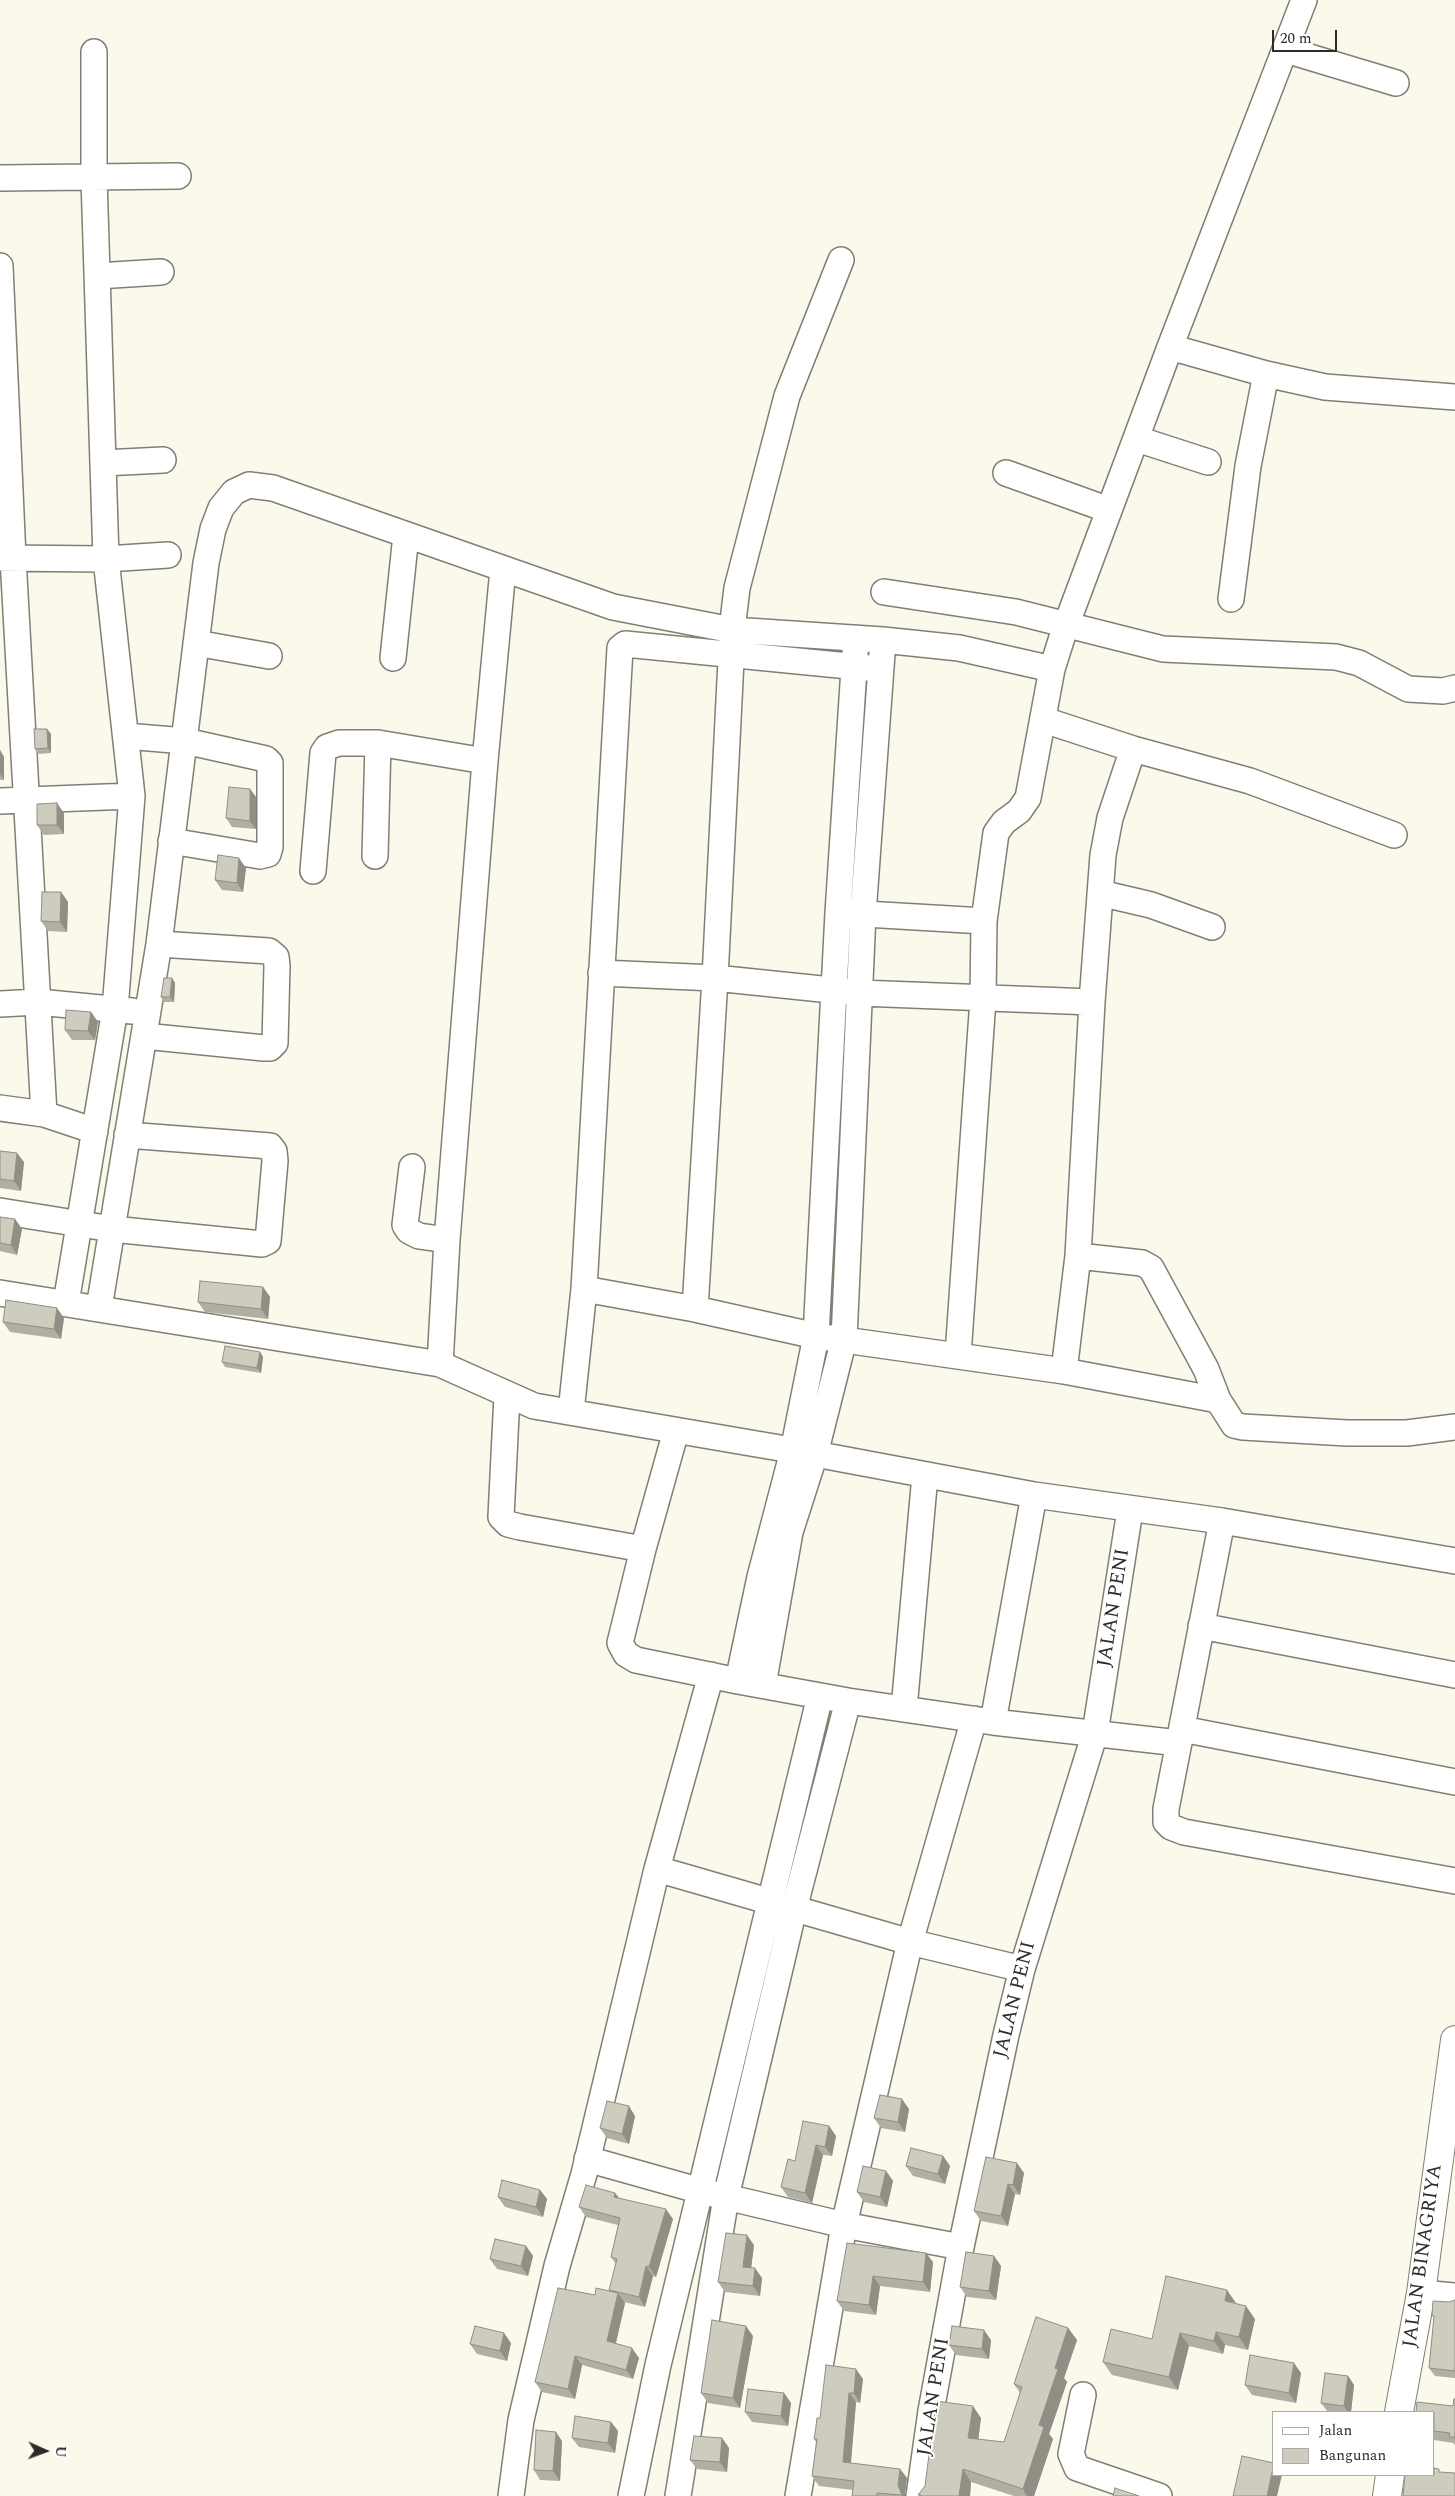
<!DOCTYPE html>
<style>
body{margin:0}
#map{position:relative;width:1455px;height:2496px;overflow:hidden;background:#fbf9eb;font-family:Spectral,serif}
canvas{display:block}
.legend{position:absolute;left:1272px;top:2411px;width:162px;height:65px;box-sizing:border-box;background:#fff;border:1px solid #ababa9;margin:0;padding:6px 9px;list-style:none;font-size:15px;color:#2d2c27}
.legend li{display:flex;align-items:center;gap:10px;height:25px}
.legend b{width:25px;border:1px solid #ababa9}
.north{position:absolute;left:20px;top:2426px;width:50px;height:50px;-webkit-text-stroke:4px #fff;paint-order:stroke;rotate:92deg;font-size:14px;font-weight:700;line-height:20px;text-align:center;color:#2d2c27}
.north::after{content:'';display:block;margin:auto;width:18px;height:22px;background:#2d2c27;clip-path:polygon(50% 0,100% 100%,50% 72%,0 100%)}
.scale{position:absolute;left:1272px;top:30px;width:65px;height:22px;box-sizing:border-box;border:2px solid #2d2c27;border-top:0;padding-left:6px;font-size:15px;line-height:18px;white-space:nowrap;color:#2d2c27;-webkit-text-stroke:4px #fff;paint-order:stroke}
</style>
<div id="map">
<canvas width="1455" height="2496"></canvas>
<ul class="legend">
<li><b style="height:6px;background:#fff"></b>Jalan</li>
<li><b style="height:14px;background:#ceccbe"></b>Bangunan</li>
</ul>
<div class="north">U</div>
<div class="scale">20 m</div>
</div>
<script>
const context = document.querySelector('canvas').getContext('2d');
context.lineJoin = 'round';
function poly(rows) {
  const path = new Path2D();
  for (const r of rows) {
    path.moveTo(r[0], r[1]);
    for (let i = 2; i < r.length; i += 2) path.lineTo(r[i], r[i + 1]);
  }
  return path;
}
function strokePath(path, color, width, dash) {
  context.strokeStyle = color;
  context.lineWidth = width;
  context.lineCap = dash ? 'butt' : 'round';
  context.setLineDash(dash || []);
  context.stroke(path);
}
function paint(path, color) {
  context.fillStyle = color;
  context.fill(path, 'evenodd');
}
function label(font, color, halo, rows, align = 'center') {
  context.font = font + ' Spectral,serif';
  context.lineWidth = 4;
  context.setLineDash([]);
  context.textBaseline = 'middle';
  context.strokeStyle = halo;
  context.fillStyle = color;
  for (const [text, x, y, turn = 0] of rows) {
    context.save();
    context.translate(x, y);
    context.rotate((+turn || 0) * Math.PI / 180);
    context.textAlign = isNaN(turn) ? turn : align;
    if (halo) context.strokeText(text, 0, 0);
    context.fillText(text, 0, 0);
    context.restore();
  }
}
const minor = poly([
 [1286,50,1396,83],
 [0,178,178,176],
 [0,266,13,558,44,1114],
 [97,276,161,272],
 [1170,347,1266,374,1325,387,1455,397],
 [1137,439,1208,462],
 [103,463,163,460],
 [1006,473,1109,510],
 [0,558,106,559,168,555],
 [884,592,1016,612,1163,649,1336,657,1359,663,1408,689,1443,691,1455,688],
 [1231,599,1248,466,1266,374],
 [196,643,269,656],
 [393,658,406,535],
 [1044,720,1133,749,1250,781,1394,835],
 [126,736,185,741,266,759,270,763,270,847,268,854,260,856,171,841],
 [0,801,132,796,106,559,94,178,94,52],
 [375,856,378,743],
 [313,871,323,753,327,747,339,743,378,743,485,761],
 [1100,893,1151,905,1212,927],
 [848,913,984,921],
 [601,973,715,978,860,993,1092,1002],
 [0,1004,38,1002,132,1011],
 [144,1036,264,1048,270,1048,275,1043,277,966,276,957,269,951,159,944],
 [0,1108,44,1114,95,1131],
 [412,1167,405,1225,409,1231,419,1236,447,1240],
 [0,1211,112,1229,262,1244,268,1241,275,1161,274,1151,270,1146,127,1135],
 [1078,1256,1142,1263,1151,1268,1206,1369,1218,1400],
 [584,1289,695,1309,816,1336,1064,1371,1218,1400,1234,1425,1243,1427,1347,1433,1407,1433,1455,1427],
 [0,1293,440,1364,534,1406,815,1454,1034,1495,1222,1521,1455,1561],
 [66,1303,115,1009,132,796],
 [99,1308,159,944,206,563,213,529,221,508,234,492,249,485,273,488,613,607,732,630,883,640,959,648,1052,669],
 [695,1309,715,978,733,621,737,588,787,396,841,260],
 [958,1355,983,999,984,921,996,833,1004,822,1019,811,1028,798,1052,669,1064,631,1170,347,1304,0],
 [440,1364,447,1240,485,761,503,569],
 [1064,1371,1078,1256,1092,1002,1103,855,1110,818,1133,749],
 [507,1395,501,1517,508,1524,520,1527,643,1549],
 [571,1412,584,1289,620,648,625,644,869,668],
 [676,1431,643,1549,620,1643,626,1654,636,1660,738,1681,848,1701,993,1722,1179,1743],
 [1222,1521,1166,1809,1166,1822,1171,1827,1184,1832,1455,1881],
 [1201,1626,1455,1675],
 [738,1681,760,1577,793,1451,816,1336,838,913,856,638],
 [763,1685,790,1532,815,1454,844,1339,863,914,883,640],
 [904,1709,925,1475],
 [993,1722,1034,1495],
 [1182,1729,1455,1782],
 [657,1869,910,1942,1022,1969],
 [587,2159,701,2191,844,2225,961,2247],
 [1421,2293,1455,2296],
 [1083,2395,1071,2454,1077,2468,1159,2496],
 [511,2496,521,2420,557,2266,584,2174,657,1869,711,1675],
 [631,2496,658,2365,820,1696],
 [678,2496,726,2197,794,1909,848,1701],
 [798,2496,844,2225,910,1942,974,1719],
 [919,2496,931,2411,961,2247,1006,2035,1022,1969,1095,1733,1130,1510]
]);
const tertiary = poly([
 [1399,2412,1421,2293,1455,2040],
 [1387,2496,1390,2475]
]);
strokePath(minor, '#817f73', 28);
strokePath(tertiary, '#817f73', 30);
strokePath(minor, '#fff', 25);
strokePath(tertiary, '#fff', 28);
paint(poly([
 [47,729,51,734,51,753,38,754,35,749],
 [0,750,4,757,4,780,0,780],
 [250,789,256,797,256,829,232,827,226,818],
 [64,813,64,834,44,835,37,825],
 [246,868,243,892,222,890,215,880],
 [61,892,68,902,67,932,48,931,41,921],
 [172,978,175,983,174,1002,164,1002,161,997],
 [91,1012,98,1022,95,1040,72,1040,65,1030],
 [0,1151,24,1162,21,1191,0,1188],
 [0,1217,15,1219,22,1229,17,1255,0,1251],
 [263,1287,270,1297,268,1319,205,1312,198,1302],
 [64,1318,61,1339,10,1332,3,1322],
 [260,1352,263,1357,261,1373,225,1367,222,1362],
 [909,2109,905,2132,881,2128,874,2118],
 [635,2116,629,2144,607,2138,600,2128],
 [829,2126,836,2136,832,2156,823,2155,812,2203,788,2197,781,2187],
 [943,2156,950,2166,945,2184,913,2176,906,2166],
 [986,2157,1024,2173,1020,2195,1015,2194,1008,2226,981,2221,974,2211],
 [886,2171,893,2181,887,2207,864,2202,857,2192],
 [540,2190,547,2199,543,2217,505,2207,498,2197],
 [615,2193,619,2198,673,2219,656,2277,653,2276,645,2307,624,2302,625,2303,616,2343,639,2358,633,2379,582,2365,575,2399,542,2392,535,2382,595,2295,611,2292,609,2290,616,2264,611,2257,618,2225,586,2217,579,2207],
 [847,2243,933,2262,930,2292,880,2286,876,2315,844,2311,837,2301],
 [754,2245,751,2268,762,2278,760,2296,725,2292,718,2282],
 [526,2246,533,2256,528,2276,497,2269,490,2259],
 [994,2256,1001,2266,996,2300,967,2297,960,2287],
 [1455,2300,1455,2378,1435,2376,1429,2368,1434,2318,1432,2315,1449,2302],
 [1236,2304,1255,2319,1248,2350,1225,2345,1223,2354,1189,2346,1178,2390,1112,2375,1103,2362,1152,2339],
 [1068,2328,1077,2340,1064,2378,1067,2382,1049,2434,1053,2439,1034,2496,1014,2496,971,2482,970,2496,919,2496,918,2495,981,2418,978,2439,1004,2442,1020,2393,1014,2384],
 [753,2336,740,2408,708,2403,701,2393],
 [991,2340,989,2359,956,2355,949,2345],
 [511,2343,507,2361,477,2354,470,2344],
 [1301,2373,1296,2403,1252,2395,1245,2385],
 [1348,2376,1354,2385,1351,2412,1328,2412,1321,2403],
 [863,2379,860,2403,856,2402,851,2463,900,2469,907,2478,905,2494,905,2496,852,2496,853,2490,819,2486,812,2476,816,2442,814,2439,820,2418],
 [784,2393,791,2403,788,2426,752,2422,745,2412],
 [1455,2399,1455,2445,1453,2443,1434,2440,1434,2412,1453,2406],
 [611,2422,618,2431,615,2453,579,2447,572,2438],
 [722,2438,729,2448,727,2472,697,2469,690,2460],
 [562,2441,560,2481,540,2480,534,2470]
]), '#b1afa3');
paint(poly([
 [47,729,51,734,51,753,48,748],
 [0,750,4,757,4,780,0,774],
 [250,789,256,797,256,829,250,821],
 [57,803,64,813,64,834,57,825],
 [239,858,246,868,243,892,237,883],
 [61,892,68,902,67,932,60,922],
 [172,978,175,983,174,1002,170,997],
 [91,1012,98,1022,95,1040,88,1031],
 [17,1153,24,1162,21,1191,14,1181],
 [15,1219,22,1229,17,1255,11,1245],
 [263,1287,270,1297,268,1319,261,1309],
 [57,1308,64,1318,61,1339,54,1329],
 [260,1352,263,1357,261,1373,257,1368],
 [902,2099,909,2109,905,2132,898,2122],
 [629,2106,635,2116,629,2144,622,2134],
 [829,2126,836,2136,832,2156,825,2147],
 [816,2145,823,2155,812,2203,805,2193],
 [943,2156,950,2166,945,2184,938,2174],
 [1017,2163,1024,2173,1020,2195,1013,2185],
 [886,2171,893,2181,887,2207,880,2197],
 [1008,2184,1015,2194,1008,2226,1001,2216],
 [540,2190,547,2199,543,2217,536,2207],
 [615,2193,622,2202,614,2197],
 [666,2209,673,2219,656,2277,649,2267],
 [747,2235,754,2245,750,2277,743,2267],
 [526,2246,533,2256,528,2276,521,2266],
 [926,2253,933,2262,930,2292,923,2282],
 [994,2256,1001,2266,996,2300,989,2291],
 [646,2266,653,2276,645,2307,639,2297],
 [755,2268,762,2278,760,2296,753,2286],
 [873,2276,880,2286,876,2315,869,2305],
 [1227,2290,1236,2303,1225,2301],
 [618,2293,625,2303,614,2351,607,2341],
 [1246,2306,1255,2319,1248,2350,1239,2337],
 [746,2326,753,2336,740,2408,733,2398],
 [1068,2328,1077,2340,1064,2378,1067,2382,1049,2434,1053,2439,1034,2496,1027,2496,1023,2489,1039,2425,1055,2368],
 [984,2330,991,2340,989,2359,982,2349],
 [1216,2332,1225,2345,1223,2354,1214,2341],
 [504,2333,511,2343,507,2361,500,2351],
 [1180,2333,1189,2346,1178,2390,1169,2377],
 [632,2348,639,2358,633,2379,626,2370],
 [575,2356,582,2365,575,2399,568,2389],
 [1294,2363,1301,2373,1296,2403,1289,2393],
 [856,2369,863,2379,860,2403,854,2393],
 [1348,2376,1354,2385,1351,2412,1348,2412,1344,2406],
 [784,2393,791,2403,788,2426,781,2416],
 [849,2393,856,2402,850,2472,843,2462],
 [973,2406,981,2418,977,2450,968,2438],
 [611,2422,618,2431,615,2453,608,2443],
 [556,2432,562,2441,560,2481,553,2471],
 [722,2438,729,2448,727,2472,720,2462],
 [1274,2465,1274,2475,1282,2475,1277,2496,1267,2496],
 [900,2469,907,2478,905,2494,905,2496,902,2496,898,2485],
 [963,2469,971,2482,970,2496,959,2496]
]), '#908f85');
const building = poly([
 [34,729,47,729,48,748,35,749,34,729],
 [229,787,250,789,250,821,226,818,229,787],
 [57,803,57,825,37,825,37,804,57,803],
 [218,855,239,858,237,883,215,880,218,855],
 [42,892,61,892,60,922,41,921,42,892],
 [164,978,172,978,170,997,161,997,164,978],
 [66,1010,91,1012,88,1031,65,1030,66,1010],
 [0,1151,17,1153,14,1181,0,1179,0,1151],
 [0,1217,15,1219,11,1245,0,1243,0,1217],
 [200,1281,263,1287,261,1309,198,1302,200,1281],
 [6,1300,57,1308,54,1329,3,1322,6,1300],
 [225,1346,260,1352,257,1368,222,1362,225,1346],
 [880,2095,902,2099,898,2122,874,2118,880,2095],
 [607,2101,629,2106,622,2134,600,2128,607,2101],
 [803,2121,829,2126,825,2147,816,2145,805,2193,781,2187,788,2159,795,2161,803,2121],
 [911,2148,943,2156,938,2174,906,2166,911,2148],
 [986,2157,1017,2163,1013,2185,1008,2184,1001,2216,974,2211,986,2157],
 [863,2166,886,2171,880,2197,857,2192,863,2166],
 [502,2180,540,2190,536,2207,498,2197,502,2180],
 [586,2185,615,2193,614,2197,666,2209,649,2267,646,2266,639,2297,609,2290,617,2259,611,2257,620,2218,579,2207,586,2185],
 [726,2233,747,2235,743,2267,755,2268,753,2286,718,2282,726,2233],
 [495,2239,526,2246,521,2266,490,2259,495,2239],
 [847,2243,926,2253,923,2282,873,2276,869,2305,837,2301,847,2243],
 [966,2252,994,2256,989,2291,960,2287,966,2252],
 [1166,2276,1227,2290,1225,2301,1246,2306,1239,2337,1216,2332,1214,2341,1180,2333,1169,2377,1103,2362,1111,2329,1152,2339,1166,2276],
 [558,2288,595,2295,596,2288,618,2293,607,2341,632,2348,626,2370,575,2356,568,2389,535,2382,558,2288],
 [1455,2300,1455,2371,1429,2368,1434,2316,1432,2315,1433,2301,1449,2302,1455,2300],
 [1036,2317,1068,2328,1055,2368,1058,2369,1039,2425,1044,2427,1023,2489,963,2469,959,2496,921,2496,921,2495,918,2495,925,2486,936,2401,973,2406,968,2438,1004,2442,1022,2387,1014,2384,1036,2317],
 [712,2320,746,2326,733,2398,701,2393,712,2320],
 [475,2326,504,2333,500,2351,470,2344,475,2326],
 [952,2326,984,2330,982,2349,949,2345,952,2326],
 [1250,2355,1294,2363,1289,2393,1245,2385,1250,2355],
 [826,2365,856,2369,854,2393,849,2393,843,2462,900,2469,898,2485,902,2495,877,2493,877,2496,852,2496,854,2481,812,2476,817,2439,814,2439,815,2434,817,2418,820,2418,826,2365],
 [1325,2373,1348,2376,1344,2406,1321,2403,1325,2373],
 [748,2389,784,2393,781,2416,745,2412,748,2389],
 [1454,2399,1455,2399,1455,2437,1449,2437,1450,2433,1434,2431,1434,2412,1416,2412,1417,2402,1453,2406,1454,2399],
 [575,2416,611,2422,608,2443,572,2438,575,2416],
 [536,2430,556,2432,553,2471,534,2470,536,2430],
 [694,2436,722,2438,720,2462,690,2460,694,2436],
 [1242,2456,1274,2463,1267,2496,1233,2496,1242,2456],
 [1434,2468,1439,2469,1439,2472,1455,2473,1455,2496,1403,2496,1405,2475,1434,2475,1434,2468],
 [1115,2488,1139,2496,1113,2496,1115,2488]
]);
paint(building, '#ceccbe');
strokePath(building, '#908f85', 1);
label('20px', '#2d2c27', '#fff', [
 ["JALAN PENI",1115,1608,-81],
 ["JALAN PENI",1016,2000,-76],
 ["JALAN BINAGRIYA",1424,2256,-82],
 ["JALAN PENI",935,2397,-81]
]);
</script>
